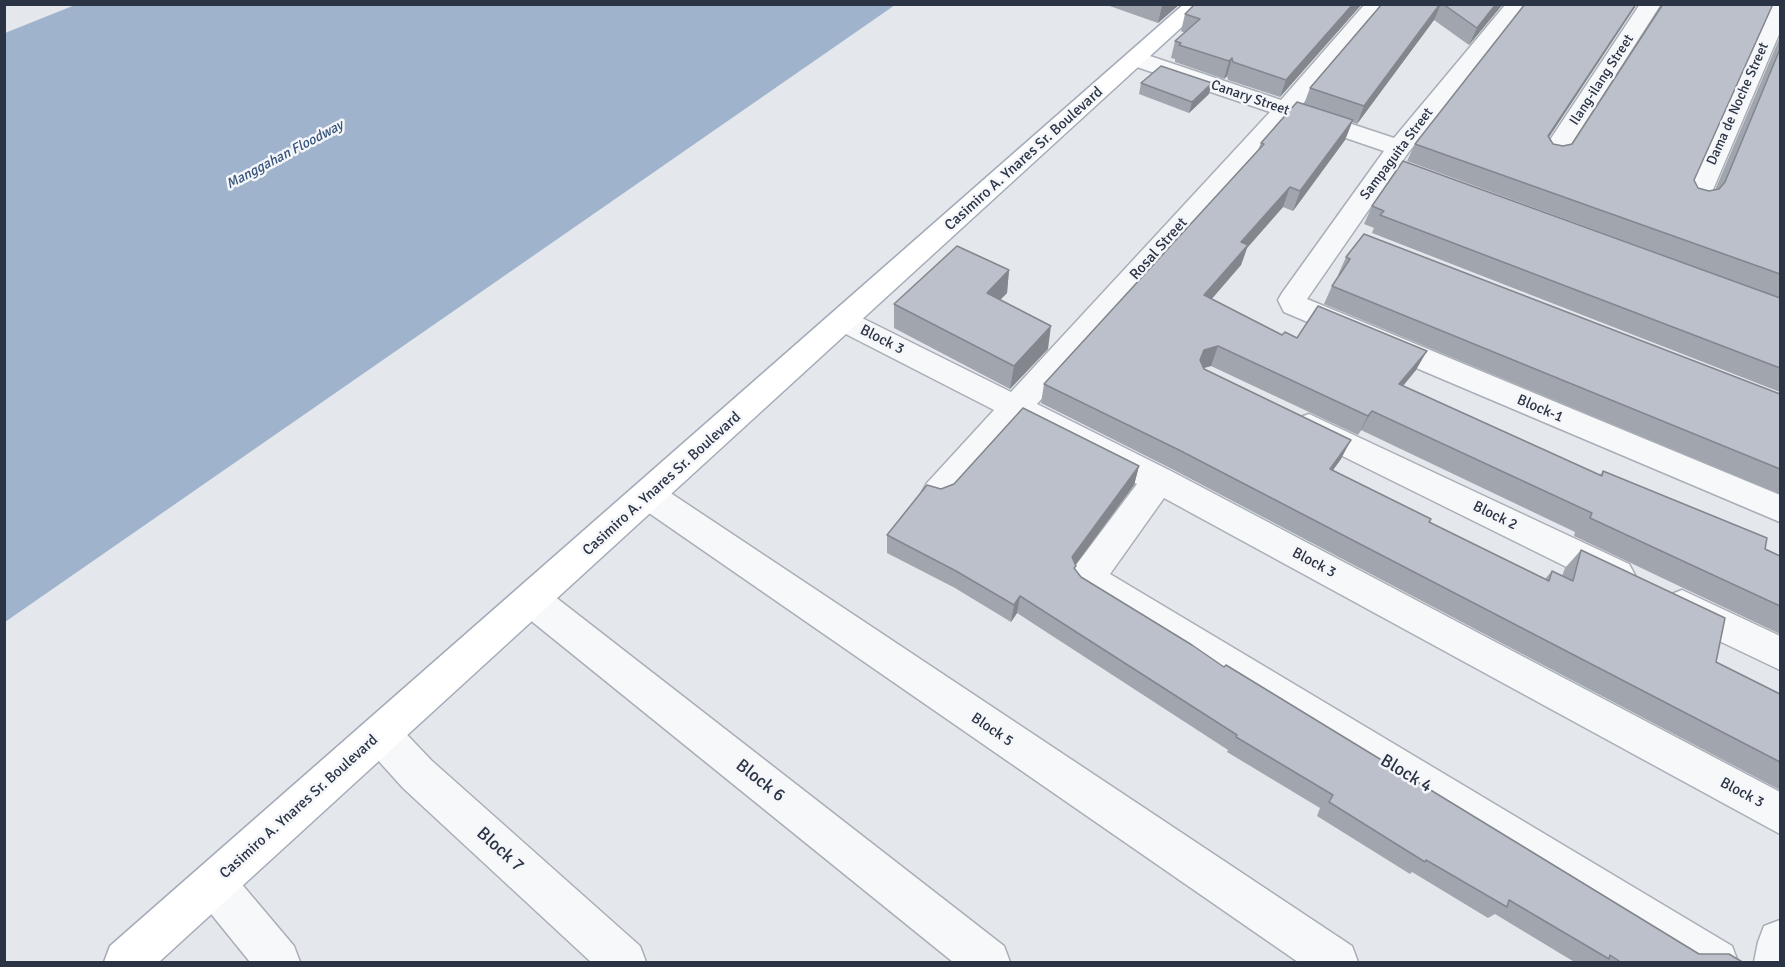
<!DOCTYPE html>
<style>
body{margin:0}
#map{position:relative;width:1785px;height:967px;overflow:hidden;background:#e4e7ec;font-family:Signika,sans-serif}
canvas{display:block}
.frame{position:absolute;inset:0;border:6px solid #2b3445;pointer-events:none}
</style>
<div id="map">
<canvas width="1785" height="967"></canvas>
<div class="frame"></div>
</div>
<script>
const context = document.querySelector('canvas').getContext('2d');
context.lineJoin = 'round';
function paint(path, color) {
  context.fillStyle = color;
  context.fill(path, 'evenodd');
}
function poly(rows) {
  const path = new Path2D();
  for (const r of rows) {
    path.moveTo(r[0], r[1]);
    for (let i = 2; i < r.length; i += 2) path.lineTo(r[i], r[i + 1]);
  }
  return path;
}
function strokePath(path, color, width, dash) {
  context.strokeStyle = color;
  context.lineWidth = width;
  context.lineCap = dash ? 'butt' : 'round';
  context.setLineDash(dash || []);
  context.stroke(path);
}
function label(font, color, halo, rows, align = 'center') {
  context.font = font + ' Signika,sans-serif';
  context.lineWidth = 5;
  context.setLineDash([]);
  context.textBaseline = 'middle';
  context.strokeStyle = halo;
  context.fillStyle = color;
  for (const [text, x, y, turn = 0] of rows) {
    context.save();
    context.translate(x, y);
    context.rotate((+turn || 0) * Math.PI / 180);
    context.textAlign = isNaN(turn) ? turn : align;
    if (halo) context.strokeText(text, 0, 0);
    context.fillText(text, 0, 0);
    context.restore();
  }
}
paint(poly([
 [75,5,75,4,895,5,5,622,5,33]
]), '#9fb4cc');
const minor = poly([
 [1365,4,1387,4,1300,107,1394,138,1506,4,1527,4,1408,153,1307,299,1780,495,1780,522,1284,312,1278,300,1282,293,1384,151,1290,119,1037,404,1171,471,1780,792,1780,834,1164,498,1110,574,1732,946,1738,962,1675,962,1078,592,1070,576,1076,565,1137,484,1020,424,951,501,939,505,927,501,922,492,927,483,994,410,834,328,830,321,834,314,844,311,854,314,1011,392,1270,112,1128,64,1125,59,1128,54,1136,52,1144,54,1281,100,1365,4],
 [1640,4,1661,4,1561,160,1552,162,1543,160,1540,155,1640,4],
 [1780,4,1780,32,1709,199,1705,205,1696,207,1687,205,1683,199,1769,9,1773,5,1780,4],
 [1309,414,1629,564,1635,575,1629,586,1617,590,1605,586,1298,434,1293,426,1298,418,1309,414],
 [648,482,660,486,1352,946,1358,962,1298,962,636,504,631,495,636,486,648,482],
 [532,585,545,589,1004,946,1010,962,953,962,519,611,514,600,519,589,532,585],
 [1682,590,1780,636,1780,670,1669,617,1664,606,1669,595,1682,590],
 [381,717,395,722,431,760,640,946,646,962,591,962,403,788,367,748,361,735,367,722,381,717],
 [214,862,229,869,294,946,300,962,250,962,199,899,192,884,199,869,214,862],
 [1780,920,1780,962,1754,962,1758,942,1764,926,1780,920]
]);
const major = poly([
 [1184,4,1207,4,159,962,104,962,110,946,1184,4]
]);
strokePath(minor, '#a9aeb7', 3);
strokePath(major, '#a3abb8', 3);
paint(minor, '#f7f8fa');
paint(major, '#fff');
paint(poly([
 [1104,4,1180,4,1158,23],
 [1195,4,1362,4,1280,97,1228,80,1227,76,1224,79,1175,62,1175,59,1171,58,1175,41,1185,33,1181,31,1185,14],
 [1382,4,1503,4,1469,45,1434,20,1357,124,1352,122,1345,140,1293,211,1283,207,1247,248,1241,265,1211,299,1282,335,1297,338,1416,370,1403,386,1600,475,1603,471,1780,556,1780,634,1574,536,1575,532,1361,430,1358,435,1211,366,1203,368,1341,459,1333,470,1429,522,1545,579,1552,571,1562,576,1565,568,1581,550,1716,662,1780,694,1780,790,1172,469,1041,403,1044,384,1258,150,1261,143,1304,104,1310,88],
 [1780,37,1780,298,1407,161,1415,144,1549,137,1553,144,1694,180,1698,188,1709,191,1715,190],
 [1141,83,1209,94,1189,113,1139,94],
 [1372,206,1780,298,1780,392,1372,233,1374,228,1364,224],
 [1346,257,1780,394,1780,494,1324,304,1332,286,1339,275,1338,275],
 [1009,270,1007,293,1000,300,1048,349,1010,389,894,328,894,304],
 [1139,466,1134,485,1075,565,1075,569,1081,577,1224,667,1699,954,1744,963,1576,963,1495,914,1488,918,1412,872,1410,874,1317,816,1320,808,1227,752,1228,750,1017,613,1011,622,955,588,887,553,887,535,941,489]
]), '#a1a5ae');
paint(poly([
 [1164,4,1180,4,1158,23,1162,6],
 [1353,4,1362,4,1280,97,1286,80],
 [1441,4,1434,20,1357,124,1364,106],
 [1496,4,1503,4,1469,45,1477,28],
 [1636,4,1637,4,1538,154,1548,136],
 [1232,58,1227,76,1224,79,1229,61],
 [1212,83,1209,94,1189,113,1192,102],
 [1353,120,1345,140,1293,211,1300,191],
 [1290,187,1283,207,1247,248,1241,265,1198,315,1204,295,1241,242],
 [1009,270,1007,293,984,316,987,293],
 [1051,326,1048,349,1010,389,1014,366],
 [1218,346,1211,366,1197,370,1193,380,1204,350],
 [1427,351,1416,370,1388,404,1399,384],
 [1372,411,1361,430,1358,435,1368,416],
 [1351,440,1341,459,1320,488,1330,469],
 [1139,466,1134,485,1068,575,1072,557],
 [1020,596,1017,613,1011,622,1014,605]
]), '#83868d');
const building = poly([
 [1195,4,1353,4,1286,80,1233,62,1232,58,1229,61,1179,45,1181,43,1175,41,1200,19,1185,14,1195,4],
 [1382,4,1440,4,1364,106,1310,88,1382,4],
 [1443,4,1496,4,1477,28,1443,4],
 [1525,4,1636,4,1548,136,1553,144,1563,146,1572,144,1663,4,1773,4,1694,180,1698,188,1709,191,1719,189,1725,182,1780,49,1780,274,1415,144,1525,4],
 [1161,66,1212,83,1192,102,1141,83,1161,66],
 [1297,102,1353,120,1300,191,1290,187,1241,242,1248,245,1204,295,1282,335,1285,332,1297,338,1318,306,1427,351,1399,384,1602,476,1603,471,1767,538,1765,549,1780,556,1780,606,1590,518,1592,513,1372,411,1368,416,1218,346,1204,350,1200,360,1204,369,1351,440,1330,469,1431,519,1429,522,1549,581,1552,571,1573,581,1581,550,1725,618,1716,662,1780,694,1780,762,1179,450,1044,384,1264,144,1261,143,1297,102],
 [1403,161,1780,298,1780,368,1380,215,1384,211,1372,206,1403,161],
 [1364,234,1780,394,1780,469,1332,286,1350,259,1346,257,1364,234],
 [957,246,1009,270,987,293,1051,326,1014,366,894,304,957,246],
 [1023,408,1139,466,1072,557,1076,566,1074,568,1081,577,1192,645,1224,667,1226,665,1699,954,1729,954,1744,963,1622,963,1610,955,1609,959,1509,900,1507,907,1426,860,1425,862,1329,802,1333,795,1236,737,1237,735,1020,596,1014,605,956,571,887,535,927,485,941,489,954,484,1023,408]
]);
paint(building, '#bbc0ca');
strokePath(building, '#83868d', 1.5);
label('14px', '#2b3445', '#f4f6f9', [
 ["Ilang-ilang Street",1602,80,-57],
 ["Canary Street",1250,98,19],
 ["Dama de Noche Street",1738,104,-66],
 ["Sampaguita Street",1397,154,-53]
]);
label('italic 14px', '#34527a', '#f4f6f9', [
 ["Manggahan Floodway",285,155,-28]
]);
label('15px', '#2b3445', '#f4f6f9', [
 ["Casimiro A. Ynares Sr. Boulevard",1024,159,-42],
 ["Rosal Street",1159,249,-48],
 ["Block 3",882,340,27],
 ["Block-1",1540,409,23],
 ["Casimiro A. Ynares Sr. Boulevard",662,484,-42],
 ["Block 2",1495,516,26],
 ["Block 3",1314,563,28],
 ["Block 5",992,730,34],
 ["Block 3",1742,793,28],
 ["Casimiro A. Ynares Sr. Boulevard",299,807,-42]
]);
label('18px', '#2b3445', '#f4f6f9', [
 ["Block 4",1406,774,31],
 ["Block 6",760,781,38],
 ["Block 7",500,850,42]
]);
</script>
